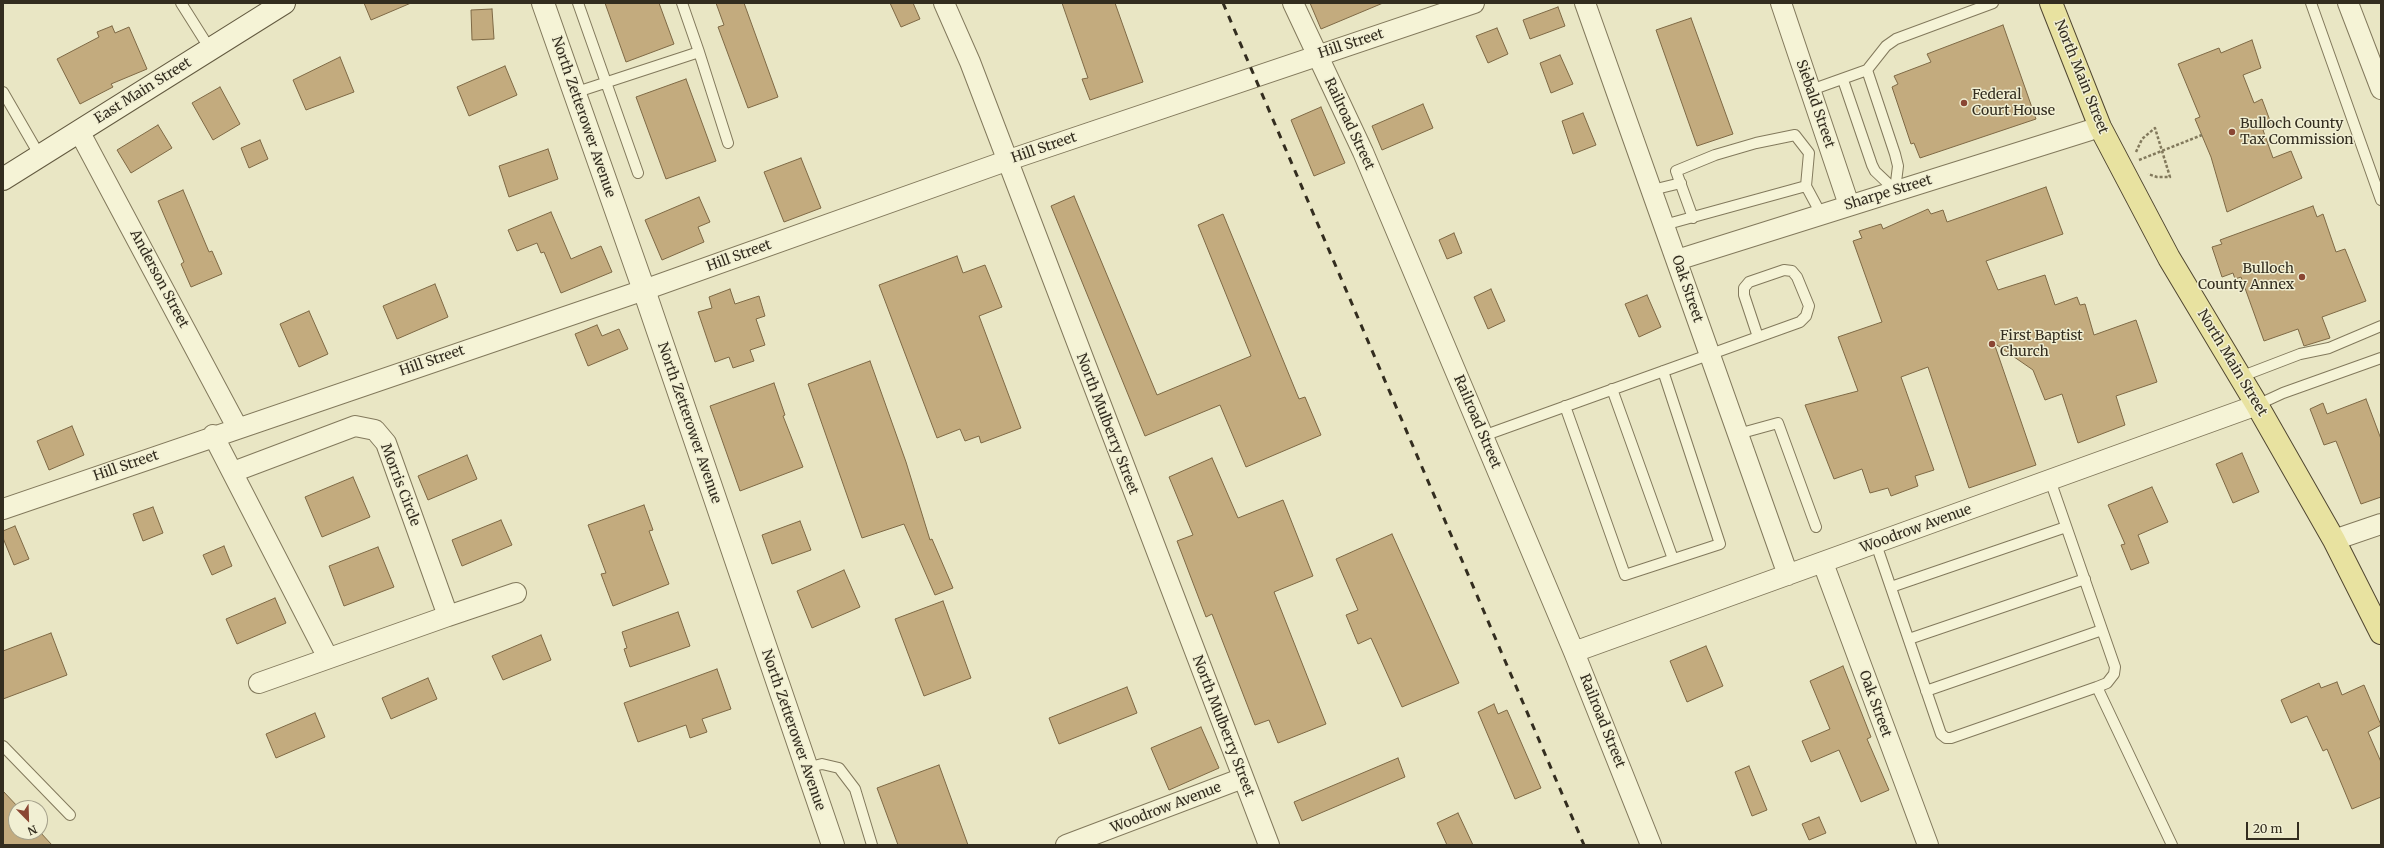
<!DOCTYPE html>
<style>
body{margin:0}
#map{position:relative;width:2384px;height:848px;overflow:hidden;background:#e9e6c4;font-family:Merriweather,serif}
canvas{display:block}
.frame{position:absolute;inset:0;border:4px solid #332d1f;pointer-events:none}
.north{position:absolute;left:8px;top:800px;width:40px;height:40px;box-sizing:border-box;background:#f1efd3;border:1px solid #a5a18b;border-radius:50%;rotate:157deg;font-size:11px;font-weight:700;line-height:16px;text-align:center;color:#332d1f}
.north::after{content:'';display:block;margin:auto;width:14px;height:18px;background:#8a4633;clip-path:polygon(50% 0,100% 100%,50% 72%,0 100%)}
.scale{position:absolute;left:2246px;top:822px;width:53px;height:18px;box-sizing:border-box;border:2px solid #332d1f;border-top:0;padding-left:5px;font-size:12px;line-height:14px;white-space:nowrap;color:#332d1f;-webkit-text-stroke:3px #f1efd3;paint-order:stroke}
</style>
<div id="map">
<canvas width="2384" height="848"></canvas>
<div class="frame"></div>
<div class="north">N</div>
<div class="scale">20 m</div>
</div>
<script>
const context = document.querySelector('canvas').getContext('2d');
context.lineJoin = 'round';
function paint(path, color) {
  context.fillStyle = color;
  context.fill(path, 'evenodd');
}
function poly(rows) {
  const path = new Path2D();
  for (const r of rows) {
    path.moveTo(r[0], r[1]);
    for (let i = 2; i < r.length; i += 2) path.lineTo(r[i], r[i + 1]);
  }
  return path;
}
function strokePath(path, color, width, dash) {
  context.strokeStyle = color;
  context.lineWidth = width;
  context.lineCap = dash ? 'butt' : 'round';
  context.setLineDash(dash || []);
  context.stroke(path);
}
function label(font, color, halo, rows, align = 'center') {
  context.font = font + ' Merriweather,serif';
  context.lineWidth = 3;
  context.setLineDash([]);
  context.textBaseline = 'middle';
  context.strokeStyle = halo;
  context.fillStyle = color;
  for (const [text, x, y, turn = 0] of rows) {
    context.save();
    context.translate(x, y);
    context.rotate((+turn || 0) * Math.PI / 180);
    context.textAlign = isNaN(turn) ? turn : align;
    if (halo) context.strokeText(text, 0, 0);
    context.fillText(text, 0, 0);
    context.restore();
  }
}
const building = poly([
 [364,3,411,3,371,20,364,3],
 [605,3,659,3,674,44,626,62,605,3],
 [716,3,744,3,778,97,748,108,718,27,724,25,716,3],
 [890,3,913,3,920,19,901,27,890,3],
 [1062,3,1115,3,1143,82,1090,100,1082,79,1088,78,1062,3],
 [1310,3,1383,3,1321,29,1310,3],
 [1558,7,1565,26,1530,39,1523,20,1558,7],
 [492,9,494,39,472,40,471,10,492,9],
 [1691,18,1733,134,1697,146,1656,30,1691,18],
 [2003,25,2036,119,1920,158,1914,143,1911,144,1892,87,1898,84,1894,76,1931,62,1927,54,2003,25],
 [112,26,115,33,129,27,147,69,111,84,113,87,80,104,57,59,99,37,97,32,112,26],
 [1497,28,1508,54,1488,63,1476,36,1497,28],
 [2252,40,2261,68,2243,75,2254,103,2262,99,2272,126,2263,130,2273,158,2291,151,2302,178,2227,212,2211,157,2195,119,2200,117,2178,64,2219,48,2221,53,2252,40],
 [1560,55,1573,84,1551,93,1540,63,1560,55],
 [340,57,354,92,306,110,293,80,340,57],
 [505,66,517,95,469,116,457,87,505,66],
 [686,79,716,161,666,179,636,97,686,79],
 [220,87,240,124,213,140,192,103,220,87],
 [1423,104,1433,128,1382,150,1372,126,1423,104],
 [1321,107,1345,163,1314,176,1291,120,1321,107],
 [1583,113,1596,145,1573,154,1562,121,1583,113],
 [158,125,172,148,131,173,117,150,158,125],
 [260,140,268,159,249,168,241,148,260,140],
 [548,149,558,179,509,197,499,166,548,149],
 [801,158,821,208,784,222,764,172,801,158],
 [2046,187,2063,234,1986,261,1998,290,2045,275,2055,305,2077,297,2080,305,2085,304,2094,335,2136,320,2157,382,2116,396,2125,425,2078,443,2062,394,2045,400,2033,370,1994,343,2036,465,1969,488,1928,367,1901,377,1934,470,1915,476,1918,486,1891,496,1888,488,1870,493,1862,469,1834,479,1805,405,1858,391,1838,337,1882,322,1853,241,1862,238,1859,231,1881,224,1883,229,1928,209,1931,214,1943,210,1947,222,2046,187],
 [183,190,209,252,212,251,222,274,191,287,181,264,184,262,158,201,183,190],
 [1074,196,1157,395,1251,356,1198,225,1223,214,1299,399,1305,397,1321,435,1246,467,1220,405,1145,436,1051,206,1074,196],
 [699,197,710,222,698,227,704,242,662,260,645,220,699,197],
 [2313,206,2317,217,2323,214,2336,252,2345,249,2366,301,2322,317,2330,338,2304,346,2298,329,2264,341,2241,277,2235,279,2233,273,2222,277,2212,247,2222,244,2220,240,2313,206],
 [551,212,571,259,601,246,612,272,561,293,544,252,541,253,537,243,517,251,508,230,551,212],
 [1454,233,1462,253,1447,259,1439,240,1454,233],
 [957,256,963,273,985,265,1002,307,979,316,1021,428,981,443,979,436,965,441,960,429,937,438,879,285,957,256],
 [435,284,448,317,397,339,383,306,435,284],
 [730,289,735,304,759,296,765,316,756,319,765,345,750,350,754,361,733,368,729,357,715,362,698,312,712,308,709,297,730,289],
 [1491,289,1505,321,1488,329,1474,297,1491,289],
 [1647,295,1661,327,1639,337,1625,304,1647,295],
 [309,311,328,354,299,367,280,324,309,311],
 [597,325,602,336,619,329,628,349,588,366,575,334,597,325],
 [870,361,906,462,930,540,932,539,953,588,935,595,904,524,862,538,808,384,870,361],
 [774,383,785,415,783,416,803,467,740,491,710,406,774,383],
 [2366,399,2381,439,2381,497,2361,504,2336,441,2324,445,2310,409,2323,403,2327,414,2366,399],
 [72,426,84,455,49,470,37,441,72,426],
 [2242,453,2259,492,2233,503,2216,464,2242,453],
 [467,455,477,479,428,500,418,476,467,455],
 [1212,458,1238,518,1283,500,1313,576,1274,592,1326,724,1278,743,1269,720,1255,725,1212,614,1206,617,1177,541,1193,535,1169,477,1212,458],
 [353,477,370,517,322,537,305,497,353,477],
 [2152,487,2168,522,2138,535,2149,563,2131,570,2121,545,2125,544,2108,505,2152,487],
 [644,505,653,530,649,531,669,584,613,606,601,574,606,573,588,525,644,505],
 [153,507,163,533,143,541,133,514,153,507],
 [501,520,512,545,462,566,452,540,501,520],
 [800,521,811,550,772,564,762,535,800,521],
 [15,526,29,559,14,565,3,538,3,531,15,526],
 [1392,534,1459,683,1402,707,1371,638,1358,644,1346,615,1358,610,1336,559,1392,534],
 [224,546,232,566,212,575,203,555,224,546],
 [378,547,394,587,344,606,329,566,378,547],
 [844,570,860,607,812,628,797,591,844,570],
 [275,598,286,623,237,644,226,619,275,598],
 [943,601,971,678,924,696,895,619,943,601],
 [678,612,690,646,630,667,624,649,627,648,622,632,678,612],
 [51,633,67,675,3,699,3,651,51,633],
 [541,635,551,660,503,680,492,656,541,635],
 [1706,646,1723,686,1687,702,1670,661,1706,646],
 [1843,666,1871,737,1867,739,1889,790,1861,802,1839,750,1811,762,1802,741,1830,729,1810,681,1843,666],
 [717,669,731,709,702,719,707,732,690,738,686,725,638,742,624,703,717,669],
 [428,678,437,699,391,719,382,698,428,678],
 [2337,682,2342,695,2364,685,2381,725,2368,732,2381,762,2381,797,2352,809,2327,749,2323,751,2307,716,2291,723,2281,700,2319,683,2321,688,2337,682],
 [1127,687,1137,713,1059,744,1049,718,1127,687],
 [1494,704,1498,714,1507,710,1541,788,1515,799,1478,712,1494,704],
 [315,713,325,737,276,758,266,734,315,713],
 [1201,727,1219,768,1169,790,1151,748,1201,727],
 [1398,758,1405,777,1302,821,1294,802,1398,758],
 [939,765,968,845,898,845,877,788,939,765],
 [1749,766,1767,810,1752,816,1735,772,1749,766],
 [3,791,19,808,16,808,16,832,40,832,52,845,3,845,3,791],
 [1458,813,1473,845,1447,845,1437,823,1458,813],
 [1819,817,1826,833,1809,840,1802,824,1819,817]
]);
paint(building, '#c3ab7e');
strokePath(building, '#7e6945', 1);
const service = poly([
 [181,3,210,49],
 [578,3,638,173],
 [2311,3,2381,200],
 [699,52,728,143],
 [1867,70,1895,154,1898,166,1895,190],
 [1843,80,1872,165,1875,171,1895,190],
 [1811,90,1867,70,1886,46,1896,39,1993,3],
 [3,92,40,156],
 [574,93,699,52,682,3],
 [1652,190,1681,183],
 [1693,218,1676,171,1715,155,1756,143,1795,135,1809,153,1806,186,1821,214],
 [1664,225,1806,186],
 [2240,377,2300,354,2329,348,2381,326],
 [1612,389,1673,559],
 [2257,405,2283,393,2381,358],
 [1565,406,1625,575,1720,544,1663,371],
 [1738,434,1778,423,1816,527],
 [1483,436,1800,322,1806,316,1809,306,1797,277,1792,271,1784,270,1749,282,1744,288,1744,295,1758,337],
 [2050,480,2115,667,2114,674,2107,683,2097,687,2172,845],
 [1876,544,1941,734,1946,738,1951,738,2097,687],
 [1891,587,2066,527],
 [1909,639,2085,579],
 [1926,691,2102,630],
 [3,746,70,815],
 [806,768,822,764,839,768,855,789,872,845]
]);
const minor = poly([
 [944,3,970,62,1269,845],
 [1293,3,1363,152,1574,652,1651,845],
 [1585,3,1788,575],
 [1781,3,1849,205],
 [2348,3,2381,89],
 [79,131,237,427],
 [1677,260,2100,127],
 [213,435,328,658],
 [233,472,355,426,375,430,386,443,448,616,259,683],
 [3,509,644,290,1006,161,1474,3],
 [2334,540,2381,524],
 [1823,563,1928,845],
 [448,616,516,593],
 [1574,652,2257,405],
 [1066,845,1243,778]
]);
const tertiary = poly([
 [543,3,644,290,833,845]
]);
const secondary = poly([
 [3,179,284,3]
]);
const primary = poly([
 [2051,3,2100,127,2169,258,2257,405,2334,540,2381,633]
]);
strokePath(service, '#82795c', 12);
strokePath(minor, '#82795c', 22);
strokePath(tertiary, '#82795c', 24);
strokePath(secondary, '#635a40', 24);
strokePath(primary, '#504630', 24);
strokePath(poly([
 [2136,152,2142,139,2155,128,2170,177,2157,177,2148,174],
 [2139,160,2202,135]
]), '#82795c', 2.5, [3, 2]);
strokePath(service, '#f5f3d6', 10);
strokePath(minor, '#f5f3d6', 20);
strokePath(tertiary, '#f5f3d6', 22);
strokePath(secondary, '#f5f3d6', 22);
strokePath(primary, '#e8e2a0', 22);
strokePath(poly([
 [1223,3,1584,845]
]), '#332d1f', 3, [7, 7]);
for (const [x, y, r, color] of [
 [1964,103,4,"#8a4633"],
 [2232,132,4,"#8a4633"],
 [2302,277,4,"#8a4633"],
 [1992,344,4,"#8a4633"]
]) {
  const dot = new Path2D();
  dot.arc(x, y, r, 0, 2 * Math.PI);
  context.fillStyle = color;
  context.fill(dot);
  strokePath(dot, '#f1efd3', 1.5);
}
label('14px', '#332d1f', '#f1efd3', [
 ["Hill Street",1351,44,-18],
 ["North Main Street",2081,77,68],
 ["East Main Street",143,91,-32],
 ["Siebald Street",1815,104,71],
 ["North Zetterower Avenue",583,117,71],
 ["Railroad Street",1349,124,65],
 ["Hill Street",1044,148,-19],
 ["Sharpe Street",1888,193,-17],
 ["Hill Street",739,256,-20],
 ["Anderson Street",159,279,62],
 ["Oak Street",1687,289,71],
 ["Hill Street",432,361,-19],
 ["North Main Street",2232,363,59],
 ["Railroad Street",1477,422,67],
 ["North Zetterower Avenue",689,423,71],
 ["North Mulberry Street",1107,424,69],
 ["Hill Street",126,466,-19],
 ["Morris Circle",400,485,69],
 ["Woodrow Avenue",1916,529,-20],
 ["Oak Street",1875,704,70],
 ["Railroad Street",1602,721,68],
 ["North Mulberry Street",1223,726,69],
 ["North Zetterower Avenue",793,730,71],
 ["Woodrow Avenue",1166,808,-21]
]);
label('14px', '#332d1f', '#f1efd3', [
 ["Federal",1972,95],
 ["Court House",1972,111],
 ["Bulloch County",2240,124],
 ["Tax Commission",2240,140],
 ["Bulloch",2294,269,"right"],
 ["County Annex",2294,285,"right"],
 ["First Baptist",2000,336],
 ["Church",2000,352]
], 'left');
</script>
